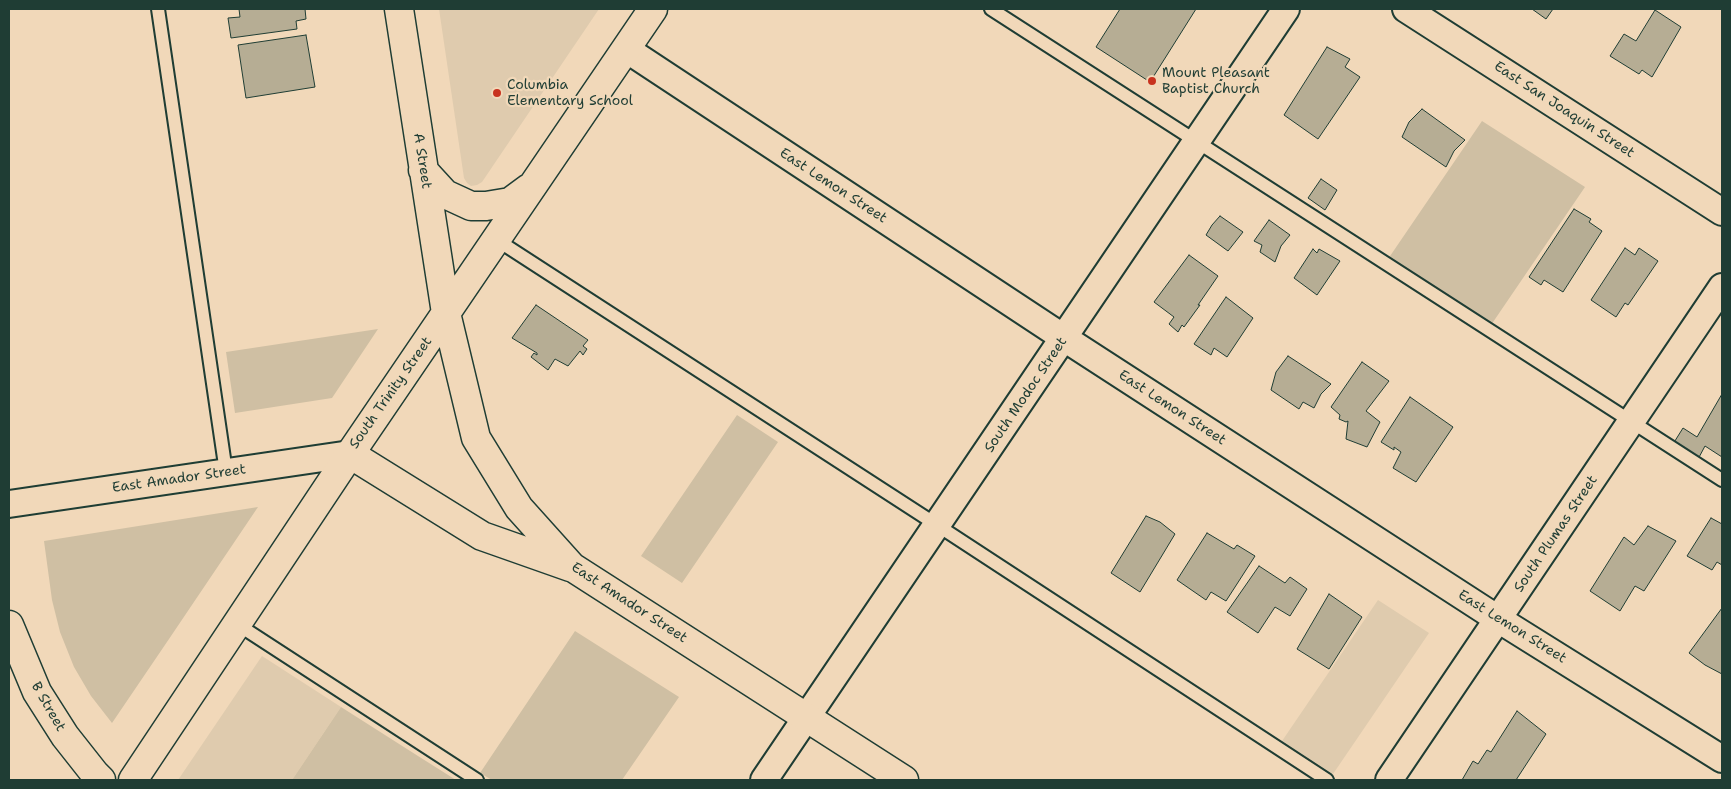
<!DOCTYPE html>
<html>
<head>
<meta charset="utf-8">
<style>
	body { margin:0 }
	#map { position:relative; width:1731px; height:789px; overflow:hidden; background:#f1d8b9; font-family:"Shantell Sans",sans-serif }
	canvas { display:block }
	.frame { position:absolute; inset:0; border:10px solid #1f3d34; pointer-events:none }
</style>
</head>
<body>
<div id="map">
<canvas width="1731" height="789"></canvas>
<div class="frame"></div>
</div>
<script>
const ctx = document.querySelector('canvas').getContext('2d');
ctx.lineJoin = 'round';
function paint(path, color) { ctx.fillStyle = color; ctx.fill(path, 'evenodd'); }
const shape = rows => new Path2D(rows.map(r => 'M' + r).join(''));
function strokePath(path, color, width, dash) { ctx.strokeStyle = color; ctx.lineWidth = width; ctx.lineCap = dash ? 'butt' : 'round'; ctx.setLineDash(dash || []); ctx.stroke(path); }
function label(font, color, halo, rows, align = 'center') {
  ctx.font = font + ' "Shantell Sans",sans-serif'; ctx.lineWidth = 4.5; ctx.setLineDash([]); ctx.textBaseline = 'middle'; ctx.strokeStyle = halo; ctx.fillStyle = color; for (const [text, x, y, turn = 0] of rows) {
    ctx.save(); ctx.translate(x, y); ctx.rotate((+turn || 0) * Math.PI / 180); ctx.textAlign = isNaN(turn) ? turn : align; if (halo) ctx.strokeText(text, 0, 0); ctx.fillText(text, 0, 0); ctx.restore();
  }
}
paint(shape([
	[439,9,599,9,482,182,477,185,471,186,467,183,464,178],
	[1378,600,1429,633,1333,774,1282,741],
	[262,656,341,707,292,780,178,780]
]), '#dfcbae');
paint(shape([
	[1482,121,1585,187,1489,328,1386,262],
	[378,329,332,398,235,413,226,352],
	[737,415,778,442,682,583,641,556],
	[258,507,169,639,112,723,91,696,74,667,60,632,52,600,44,541],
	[575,631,679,697,622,780,492,780,480,773],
	[341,707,418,756,456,780,292,780]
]), '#cfbfa3');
const building = shape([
	[239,9,305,9,306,19,296,21,297,29,231,38,228,18,240,17,239,9],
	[1120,9,1196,9,1150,82,1096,47,1120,9],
	[1532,9,1553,9,1546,19,1532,9],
	[1655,10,1681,27,1652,77,1642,70,1639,74,1610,56,1624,34,1636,41,1655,10],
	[306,35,315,87,246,98,238,45,306,35],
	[1327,47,1350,59,1345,67,1360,77,1318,139,1284,115,1327,47],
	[1422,109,1465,140,1454,151,1446,167,1402,137,1409,122,1422,109],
	[1321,179,1337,190,1325,210,1308,198,1321,179],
	[1574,209,1591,219,1589,222,1602,231,1563,292,1544,280,1541,285,1529,277,1574,209],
	[1220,216,1243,232,1228,251,1206,235,1212,225,1220,216],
	[1269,220,1290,235,1281,246,1275,262,1260,252,1262,245,1254,241,1269,220],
	[1625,248,1635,255,1639,248,1658,261,1628,305,1625,303,1616,317,1591,300,1625,248],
	[1313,249,1317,253,1319,249,1340,261,1317,295,1294,278,1313,249],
	[1189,255,1218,276,1198,305,1200,305,1184,327,1182,325,1178,332,1169,324,1174,317,1154,302,1189,255],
	[1226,297,1253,318,1227,357,1214,348,1211,355,1194,344,1226,297],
	[536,305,588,340,583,346,587,349,583,355,580,351,568,366,555,359,548,370,531,357,534,353,537,355,537,353,512,338,536,305],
	[1288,356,1331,384,1321,394,1314,408,1303,402,1299,409,1271,390,1276,372,1288,356],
	[1362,362,1389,381,1366,411,1380,422,1367,447,1346,439,1348,421,1346,422,1339,419,1340,415,1331,407,1362,362],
	[1722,394,1722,457,1705,446,1697,461,1673,444,1683,428,1697,437,1722,394],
	[1410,397,1453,427,1416,482,1393,468,1401,452,1394,447,1394,450,1381,442,1410,397],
	[1146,516,1160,522,1175,534,1140,592,1111,573,1146,516],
	[1711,518,1722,524,1722,565,1717,562,1712,570,1687,556,1711,518],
	[1648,526,1676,541,1644,591,1635,586,1620,611,1590,591,1624,537,1634,545,1648,526],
	[1207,533,1234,549,1237,545,1255,556,1226,601,1211,592,1206,600,1177,580,1207,533],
	[1259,566,1285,583,1290,577,1307,589,1290,616,1275,607,1258,633,1227,612,1259,566],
	[1329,594,1362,617,1329,669,1297,649,1329,594],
	[1722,608,1722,674,1705,665,1689,653,1722,608],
	[1517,711,1546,734,1516,780,1462,780,1473,761,1478,764,1487,750,1491,752,1517,711]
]);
paint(building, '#b6ad94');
strokePath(building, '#1f3d34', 1);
const lane = shape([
	[158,9,226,472],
	[991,9,1722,480],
	[497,240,937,525,1327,780],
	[237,624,477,780]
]);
const street = shape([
	[1406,9,1722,212],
	[626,49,1064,338,1498,619,1722,759],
	[9,504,350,454],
	[764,780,1286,9],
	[1389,780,1722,287]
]);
const secondary = shape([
	[399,9,446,313,476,438,519,508,572,567,904,780],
	[423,170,445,194,471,206,486,206,510,202,529,188],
	[350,454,482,536,570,567],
	[9,625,37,692,65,736,95,774,101,780],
	[133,780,350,454,653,9]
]);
strokePath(lane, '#1f3d34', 16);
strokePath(street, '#1f3d34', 30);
strokePath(secondary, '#1f3d34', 31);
strokePath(lane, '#f1d8b9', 12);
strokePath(street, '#f1d8b9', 26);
strokePath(secondary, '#f1d8b9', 28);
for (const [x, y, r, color] of [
	[1152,81,5,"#c8321e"],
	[497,93,5,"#c8321e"]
]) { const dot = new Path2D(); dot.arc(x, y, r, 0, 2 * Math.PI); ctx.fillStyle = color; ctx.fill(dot); strokePath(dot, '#f1d8b9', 2); }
label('14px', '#1f3d34', '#f1d8b9', [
	["Mount Pleasant",1162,73],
	["Baptist Church",1162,89],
	["Columbia",507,85],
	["Elementary School",507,101]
], 'left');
label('14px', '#1f3d34', '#f1d8b9', [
	["East San Joaquin Street",1564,110,33],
	["A Street",422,161,81],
	["East Lemon Street",833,186,33],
	["South Trinity Street",391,393,-55],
	["South Modoc Street",1026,395,-56],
	["East Lemon Street",1172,408,33],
	["East Amador Street",179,479,-8],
	["South Plumas Street",1556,534,-56],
	["East Amador Street",629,603,33],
	["East Lemon Street",1512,627,32],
	["B Street",48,707,60]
]);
</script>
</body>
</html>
